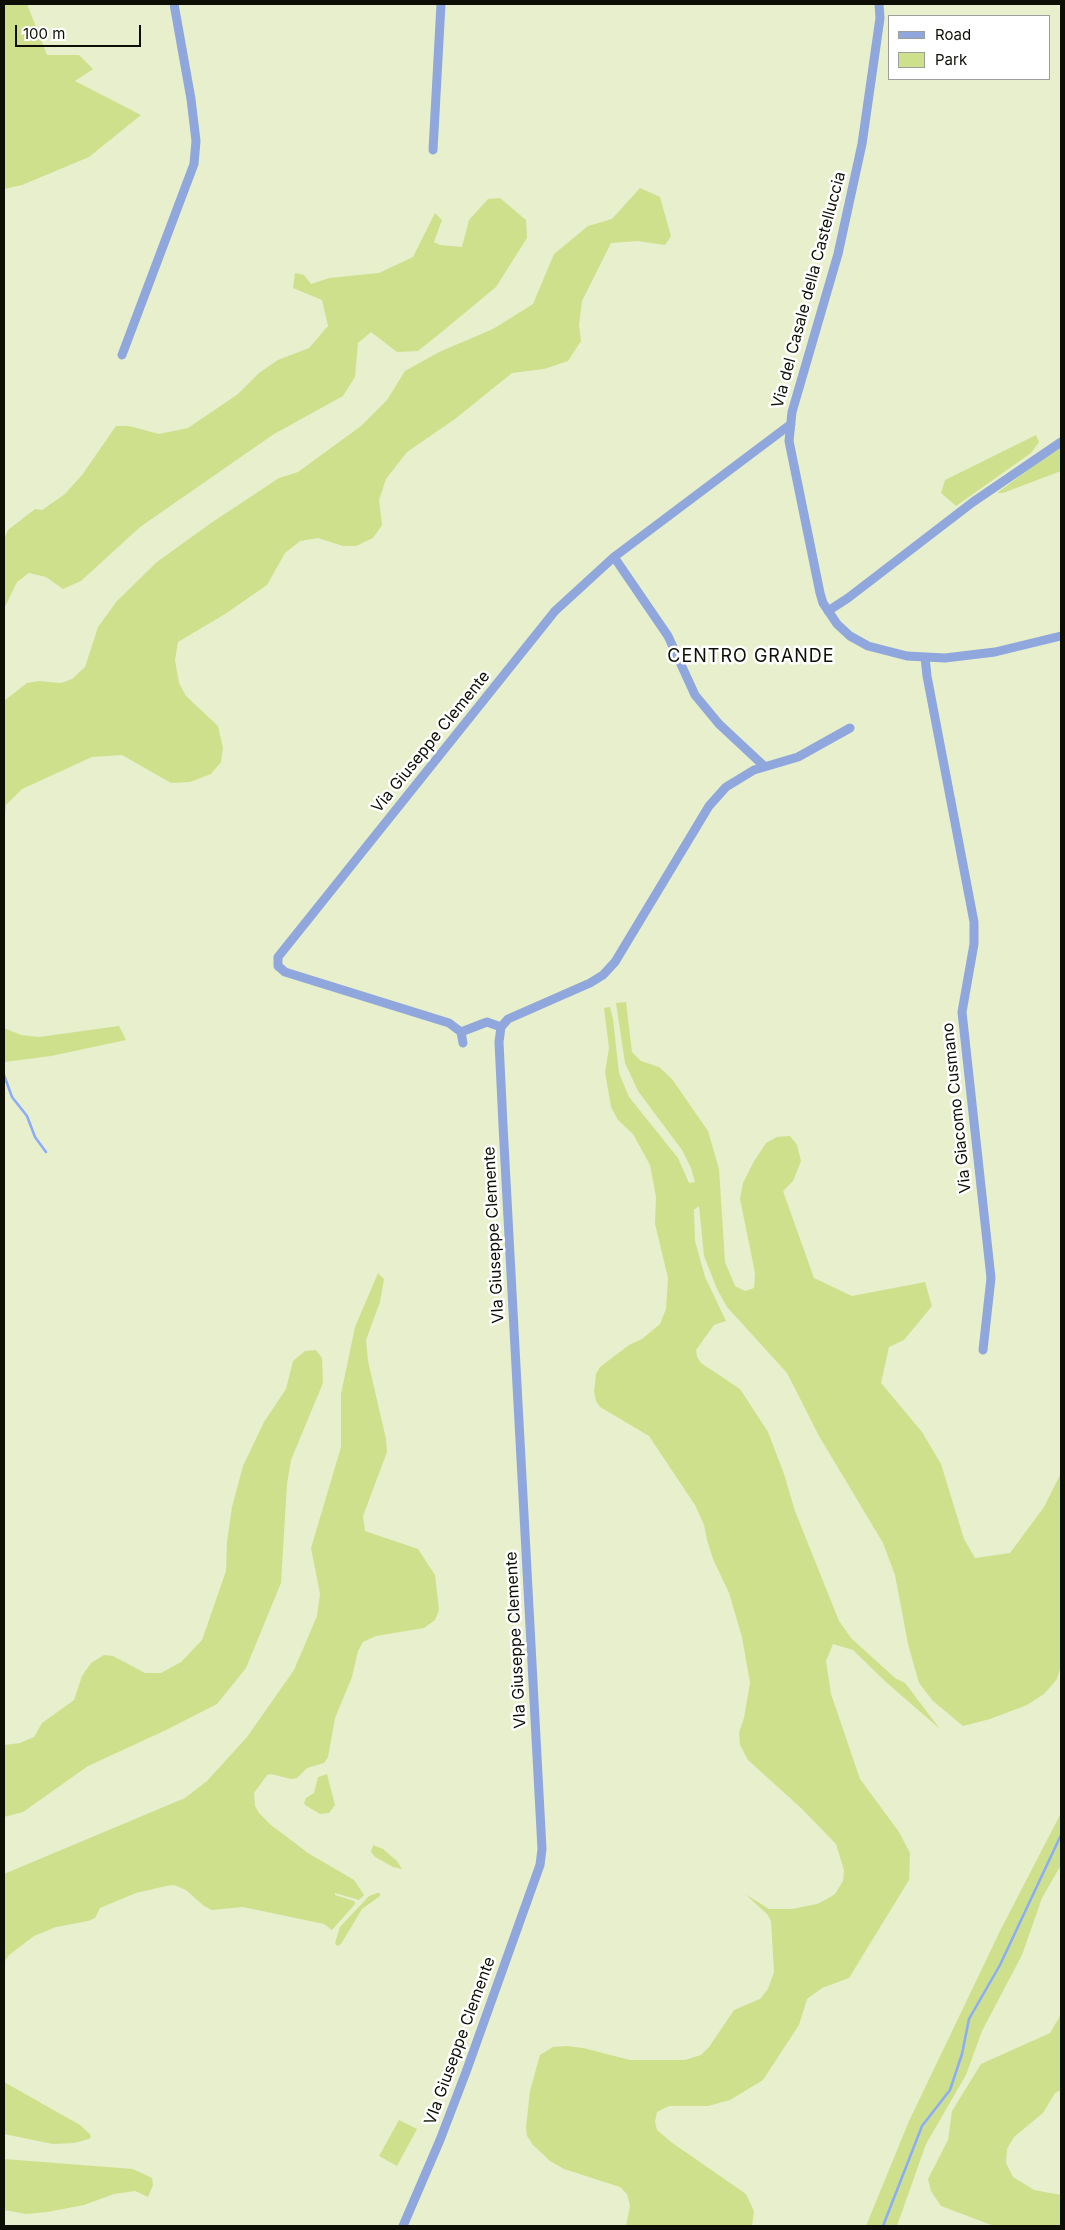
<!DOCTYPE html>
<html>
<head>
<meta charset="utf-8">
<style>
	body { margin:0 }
	#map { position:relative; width:1065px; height:2230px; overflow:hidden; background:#e7efcc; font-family:Inter,sans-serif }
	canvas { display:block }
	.frame { position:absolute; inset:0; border:5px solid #0d0f05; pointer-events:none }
	.legend { position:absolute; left:888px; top:15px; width:162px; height:65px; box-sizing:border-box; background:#fff; border:1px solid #9e9f9b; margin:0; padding:6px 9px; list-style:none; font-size:15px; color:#0d0f05 }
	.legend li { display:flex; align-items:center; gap:10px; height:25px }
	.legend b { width:25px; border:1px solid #9e9f9b }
	.scale { position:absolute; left:15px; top:25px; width:126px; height:22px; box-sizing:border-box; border:2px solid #0d0f05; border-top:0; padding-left:6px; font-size:15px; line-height:18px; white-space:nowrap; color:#0d0f05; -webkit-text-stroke:4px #fff; paint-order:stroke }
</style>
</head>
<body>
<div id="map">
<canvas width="1065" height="2230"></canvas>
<div class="frame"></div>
<ul class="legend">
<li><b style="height:6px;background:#8fa7dc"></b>Road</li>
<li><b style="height:14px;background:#cfe08d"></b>Park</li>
</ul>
<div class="scale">100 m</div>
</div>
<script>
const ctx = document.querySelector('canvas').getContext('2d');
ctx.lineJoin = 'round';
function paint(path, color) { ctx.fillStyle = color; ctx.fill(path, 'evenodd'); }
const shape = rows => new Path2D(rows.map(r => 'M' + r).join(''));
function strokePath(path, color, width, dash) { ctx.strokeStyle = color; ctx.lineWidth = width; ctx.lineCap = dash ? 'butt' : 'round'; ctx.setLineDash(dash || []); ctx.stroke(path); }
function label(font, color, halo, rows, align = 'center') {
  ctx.font = font + ' Inter,sans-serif'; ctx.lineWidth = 5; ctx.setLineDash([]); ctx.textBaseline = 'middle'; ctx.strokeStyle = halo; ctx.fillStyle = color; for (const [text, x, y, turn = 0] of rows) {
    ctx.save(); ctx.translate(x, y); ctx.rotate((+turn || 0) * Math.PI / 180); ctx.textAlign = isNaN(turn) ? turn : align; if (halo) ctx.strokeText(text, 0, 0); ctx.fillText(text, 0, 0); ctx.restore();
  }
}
paint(shape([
	[4,4,27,4,47,55,79,55,93,69,75,81,141,115,89,157,22,185,4,189],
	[640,188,660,197,671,236,665,245,638,241,611,243,582,301,579,325,581,341,568,361,544,369,512,373,455,419,407,452,386,479,379,500,382,525,373,538,356,546,343,546,318,538,300,541,285,553,267,585,225,614,178,642,175,660,179,683,186,696,218,726,223,748,221,762,211,774,190,782,171,783,122,755,92,757,22,789,6,805,4,823,4,701,27,683,39,681,61,683,72,679,85,667,98,627,117,601,157,562,211,523,279,478,298,472,361,426,387,400,405,371,439,352,493,329,533,304,554,254,588,226,612,219],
	[500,198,526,220,527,238,496,287,438,335,418,351,397,352,371,332,358,343,355,377,343,396,274,434,140,527,81,581,63,589,46,577,29,573,17,582,4,609,4,539,8,530,35,509,42,510,65,494,82,475,116,426,129,426,159,434,188,428,238,394,259,373,278,360,309,348,328,326,322,300,293,288,295,273,304,275,311,284,329,278,379,273,413,257,435,213,442,220,434,242,440,245,462,247,469,220,488,199],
	[1036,435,1039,442,1031,453,956,506,941,493,945,480],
	[1061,445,1061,471,1003,493,997,493],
	[626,1002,632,1052,641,1061,659,1067,672,1079,708,1131,719,1169,725,1262,735,1286,745,1291,754,1288,755,1273,740,1199,743,1183,753,1163,766,1143,777,1137,790,1136,797,1145,801,1161,793,1181,783,1191,814,1278,852,1296,925,1282,932,1306,904,1340,889,1347,881,1383,922,1432,941,1464,964,1539,975,1558,1010,1553,1044,1507,1061,1473,1061,1665,1057,1679,1044,1694,1027,1705,990,1719,963,1726,933,1701,919,1683,908,1644,895,1575,883,1543,819,1436,787,1373,727,1307,717,1289,704,1256,699,1206,694,1210,695,1241,705,1277,726,1321,714,1325,696,1350,697,1357,701,1363,740,1389,768,1432,784,1474,795,1511,839,1621,851,1638,895,1678,905,1683,940,1729,887,1683,853,1650,833,1644,826,1661,831,1694,860,1779,899,1832,910,1853,909,1880,849,1978,822,1988,807,1999,799,2025,763,2080,730,2100,708,2106,669,2106,657,2112,655,2122,657,2130,671,2142,746,2194,754,2211,752,2226,626,2226,630,2206,627,2194,620,2187,564,2169,550,2161,533,2145,527,2136,526,2127,530,2091,538,2062,540,2055,553,2047,567,2046,583,2048,630,2060,685,2060,701,2055,709,2047,734,2010,760,1999,768,1989,774,1972,771,1921,767,1914,745,1894,769,1909,792,1909,817,1904,827,1899,835,1894,843,1881,844,1870,836,1844,801,1808,748,1760,740,1745,739,1732,744,1718,750,1683,742,1637,729,1593,713,1559,707,1540,704,1525,695,1505,649,1436,600,1407,596,1401,594,1392,596,1374,600,1367,629,1345,642,1339,660,1324,666,1309,668,1278,655,1224,656,1197,650,1165,633,1134,618,1120,611,1107,605,1072,609,1048,604,1008,610,1007,613,1019,619,1073,629,1097,678,1158,689,1183,695,1182,691,1168,682,1150,638,1091,625,1063,616,1003],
	[119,1026,126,1040,51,1056,4,1062,4,1028,21,1035,39,1037],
	[378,1273,384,1279,380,1302,366,1340,368,1361,386,1439,387,1452,363,1516,365,1531,418,1549,435,1575,439,1610,435,1620,424,1628,376,1636,363,1642,358,1651,352,1677,335,1718,328,1757,324,1763,307,1768,297,1778,291,1779,271,1774,267,1775,254,1793,255,1806,259,1813,271,1825,308,1853,354,1880,364,1895,359,1900,335,1893,335,1895,354,1901,355,1904,332,1930,324,1924,243,1907,212,1910,204,1906,186,1890,174,1885,166,1886,136,1893,100,1908,95,1918,88,1921,56,1927,34,1936,9,1955,4,1963,4,1874,185,1798,207,1781,247,1737,294,1670,317,1616,320,1594,311,1548,341,1447,341,1394,355,1327],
	[316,1350,322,1358,323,1383,291,1460,287,1484,281,1583,246,1668,217,1704,166,1730,88,1766,23,1812,4,1817,4,1745,20,1743,34,1737,42,1723,74,1700,82,1676,91,1663,104,1655,113,1656,145,1673,161,1673,181,1662,202,1640,226,1571,227,1542,232,1507,243,1466,264,1422,286,1389,293,1361,305,1351],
	[327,1774,335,1805,329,1813,320,1814,305,1805,304,1803,306,1798,314,1793,318,1777],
	[1061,1813,1061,1865,1042,1898,1022,1955,982,2031,966,2075,926,2144,897,2226,866,2226,909,2121,1001,1929],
	[373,1845,383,1849,397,1861,402,1869,393,1867,375,1857,371,1852],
	[377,1893,380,1893,380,1896,362,1909,341,1944,337,1946,335,1943,340,1927,369,1896],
	[1061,2014,1061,2090,1055,2093,1043,2113,1014,2137,1007,2149,1006,2163,1013,2177,1034,2190,1061,2195,1061,2226,994,2226,941,2206,931,2191,928,2179,948,2140,952,2111,981,2064,1050,2033],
	[4,2082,80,2125,90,2134,91,2137,89,2139,74,2143,53,2144,4,2134],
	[399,2120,417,2129,397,2166,379,2156],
	[4,2159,133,2169,152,2178,153,2185,148,2197,135,2191,114,2194,84,2205,47,2212,26,2214,4,2210]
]), '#cfe08d');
strokePath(shape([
	[4,1075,12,1097,27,1116,35,1137,46,1152],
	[883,2226,922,2126,950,2090,962,2054,969,2019,1000,1965,1061,1835]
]), '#89acfb', 2.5);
strokePath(shape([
	[879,4,880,18,862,144,838,254,792,412,789,441,820,593,823,603,837,624,850,636,868,646,907,656,945,658,995,652,1061,636],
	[433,150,441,4],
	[122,355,194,164,196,141,191,99,174,4],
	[614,557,668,636,695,695,719,724,764,766],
	[828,611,848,598,973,502,1061,442],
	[925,657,927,676,974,922,974,944,962,1012,991,1278,983,1350],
	[461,1032,487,1022,501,1027],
	[463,1043,461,1032,449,1023,285,972,278,966,278,957,555,611,614,557,791,424],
	[403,2226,440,2140,466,2072,540,1865,542,1849,503,1125,499,1042,501,1027,508,1019,590,983,603,975,615,962,709,806,726,787,754,770,798,757,850,728]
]), '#8fa7dc', 9);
label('16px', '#0d0f05', '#fff', [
	["Via del Casale della Castelluccia",809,290,-75],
	["Via Giuseppe Clemente",431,742,-51],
	["Via Giacomo Cusmano",957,1108,-96],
	["VIa Giuseppe Clemente",494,1235,-93],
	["VIa Giuseppe Clemente",516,1640,-93],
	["VIa Giuseppe Clemente",460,2041,-70]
]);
ctx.letterSpacing = '1px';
label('18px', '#0d0f05', '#fff', [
	["CENTRO GRANDE",751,657]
]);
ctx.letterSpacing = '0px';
</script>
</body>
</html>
